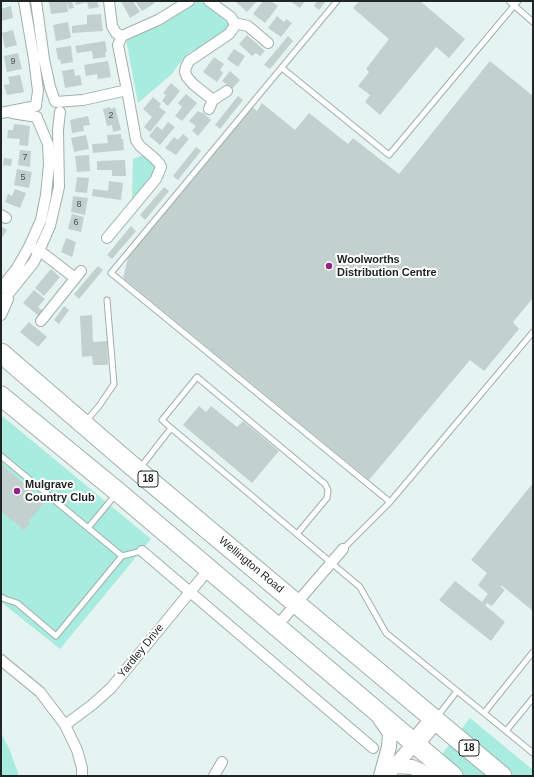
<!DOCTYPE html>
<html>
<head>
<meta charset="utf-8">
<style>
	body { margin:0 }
	#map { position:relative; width:534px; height:777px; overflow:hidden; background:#e5f4f1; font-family:Arial,sans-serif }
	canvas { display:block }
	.frame { position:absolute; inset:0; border:2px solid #202625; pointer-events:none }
</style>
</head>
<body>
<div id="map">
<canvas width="534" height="777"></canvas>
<div class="frame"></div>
</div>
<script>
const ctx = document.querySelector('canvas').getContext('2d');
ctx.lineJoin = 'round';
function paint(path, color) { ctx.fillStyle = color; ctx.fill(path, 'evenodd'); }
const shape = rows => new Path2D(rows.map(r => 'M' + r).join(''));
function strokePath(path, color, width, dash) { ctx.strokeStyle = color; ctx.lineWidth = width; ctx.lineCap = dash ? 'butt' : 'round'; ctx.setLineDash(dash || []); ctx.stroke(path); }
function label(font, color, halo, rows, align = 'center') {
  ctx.font = font + ' Arial,sans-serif'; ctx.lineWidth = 4; ctx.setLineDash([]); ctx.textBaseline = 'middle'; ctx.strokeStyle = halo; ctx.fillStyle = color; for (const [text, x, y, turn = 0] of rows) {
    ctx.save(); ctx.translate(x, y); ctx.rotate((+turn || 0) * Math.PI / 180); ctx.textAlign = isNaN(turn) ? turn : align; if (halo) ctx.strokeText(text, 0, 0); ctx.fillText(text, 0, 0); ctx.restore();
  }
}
paint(shape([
	[198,1,206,4,229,24,231,30,222,38,190,52,178,65,172,74,138,103,126,40,169,20],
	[143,155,156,166,156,171,132,201,133,159],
	[1,415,151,539,60,649,1,602],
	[470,718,533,770,533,776,425,776],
	[1,733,9,748,19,776,1,776]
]), '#a8ebdf');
paint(shape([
	[57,1,67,1,68,12,51,14,49,2],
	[67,1,72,1,74,8,69,9],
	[75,1,97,1,99,7,89,9,87,2,76,5],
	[121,1,133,1,140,12,130,18],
	[135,1,153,1,155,3,142,11],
	[237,1,257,1,247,12,236,2],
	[263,1,271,1,278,6,265,23,253,14],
	[290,1,305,1,300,8],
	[317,1,326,1,319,10,314,6],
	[359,1,420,1,465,39,449,58,436,47,380,115,365,102,370,95,358,86,369,72,366,69,389,39,353,8],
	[11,6,13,18,1,21,1,9],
	[101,14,103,31,72,33,72,26,87,24,87,15],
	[277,16,284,22,286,19,292,23,281,37,268,28],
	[68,22,71,38,56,41,53,25],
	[13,30,17,45,5,48,2,33],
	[247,35,265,51,260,56,256,53,252,56,239,44],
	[288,36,293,41,270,69,264,65],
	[105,41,107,52,105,52,106,57,93,59,92,51,77,53,75,46],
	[71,46,73,62,61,64,60,59,58,60,56,48],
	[234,49,245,56,238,67,227,59],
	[18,53,22,69,7,72,4,56],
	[214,57,224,64,220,70,223,73,217,82,203,72],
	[108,61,111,77,98,79,97,74,86,76,84,65],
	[490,61,533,96,533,298,513,322,519,329,484,371,470,360,369,480,123,278,129,254,252,107,257,111,262,103,295,130,309,113,348,144,353,138,399,174],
	[74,69,75,76,80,75,82,85,65,88,62,71],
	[230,71,240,80,232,89,222,81],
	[20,75,24,92,7,95,4,85,10,84,8,77],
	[171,83,180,91,168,106,162,101,166,95,163,93],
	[186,94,197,103,182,121,175,116,182,107,178,103],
	[238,96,243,100,220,129,215,125],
	[153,97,161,104,159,107,166,112,150,132,144,127,152,117,143,109],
	[110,107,111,109,115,107,121,130,113,132,112,125,107,126,103,109],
	[198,111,201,113,202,112,211,120,198,136,192,131,196,126,189,121],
	[88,116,90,125,83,126,84,131,72,133,70,120],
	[168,122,175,127,160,145,149,136,157,126,162,130],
	[14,124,30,126,28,146,19,145,20,139,7,138,8,130,13,130],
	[121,134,121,139,123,139,124,150,93,153,92,144,108,143,107,135],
	[183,134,189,139,176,155,165,148,174,137,178,140],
	[86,135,89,149,74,152,71,138],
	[196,147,201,151,178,180,173,176],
	[20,150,31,151,30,167,18,165],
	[89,155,90,171,77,172,75,156],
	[4,158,12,159,11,166,3,165],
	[125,160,126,176,112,176,112,170,97,170,97,161],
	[17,169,32,172,29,188,14,185],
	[77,177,89,178,87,193,75,192],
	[109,181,123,183,121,200,92,196,93,189,108,191],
	[164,187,169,191,145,220,140,215],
	[15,189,26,193,20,208,5,202,8,194,12,196],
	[73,196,88,198,85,215,71,212],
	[72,214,84,217,81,232,68,229],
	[1,226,7,230,1,239],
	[131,226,136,231,112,259,107,255],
	[66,238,76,242,72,257,61,252],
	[98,266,103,270,79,299,74,294],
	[51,269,60,277,44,296,35,288],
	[34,290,45,299,38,307,43,311,39,316,23,303],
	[64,306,69,310,59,324,54,320],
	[92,315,93,342,107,341,108,365,93,365,92,356,82,357,80,316],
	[29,322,47,337,38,347,20,332],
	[199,406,206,412,211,406,237,427,243,421,279,451,252,483,183,425],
	[1,464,45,502,28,522,30,523,24,530,1,511],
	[533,483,533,611,501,585,501,587,505,590,492,606,487,603,485,605,505,622,491,641,439,600,455,581,482,602,488,594,478,585,487,573,471,560]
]), '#c3d1ce');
const lane = shape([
	[337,1,111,273,390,502],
	[509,1,533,22],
	[282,68,389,155,518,1],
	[86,421,99,406,114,384,107,300],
	[171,428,360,587,386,633,533,753],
	[1,456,122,556,56,636,17,603,5,599,1,597],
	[138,467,144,463,171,428,162,420,197,377,325,484,328,490,327,498,297,534],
	[88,528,116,494],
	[343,549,390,502,533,332],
	[122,556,142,551],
	[484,713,533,652],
	[437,717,457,691],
	[506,731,533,698]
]);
const street = shape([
	[24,1,34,59,38,91,36,105],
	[36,1,44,59,50,87,55,101],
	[109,1,112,26,116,33,122,36],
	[209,1,231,17,234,23,234,27,229,34,189,61,186,67,185,72,187,77,193,84,213,100],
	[234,23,248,26,268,43],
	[56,102,83,100,127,90,118,45,122,36,158,20,189,1],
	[209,109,213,100,227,91],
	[1,113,36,106],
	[12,113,37,117],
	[1,215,6,218],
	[107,238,156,179,161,167,159,163,154,158,140,146,136,140,127,90],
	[35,249,40,251,75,278],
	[1,288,17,268,29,247,41,220,46,195,49,164,48,144,37,118],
	[1,303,34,262,50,226,59,187,58,130,60,112],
	[1,315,8,299],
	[41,321,81,271],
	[142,551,373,748],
	[276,627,343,549],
	[1,660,40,692,65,725,77,750,82,768,82,776],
	[65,725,92,705,111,688,209,569],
	[214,776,222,762]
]);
const secondary = shape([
	[380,719,390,733,389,747,381,776],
	[395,766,412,767,432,776],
	[386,776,414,744]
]);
const highway = shape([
	[1,353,131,465,502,776],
	[1,396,118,492,453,776],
	[414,744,435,719]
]);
strokePath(lane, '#a1afac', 7);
strokePath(street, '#a1afac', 12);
strokePath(secondary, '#a1afac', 16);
strokePath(highway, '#a1afac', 21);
strokePath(lane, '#fff', 5);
strokePath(street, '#fff', 10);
strokePath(secondary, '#fff', 14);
strokePath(highway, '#fff', 19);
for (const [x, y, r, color] of [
	[329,266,4,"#922485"],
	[17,491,4,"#922485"]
]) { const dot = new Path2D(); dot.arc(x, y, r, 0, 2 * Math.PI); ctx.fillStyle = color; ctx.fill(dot); strokePath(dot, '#fff', 1.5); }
label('9px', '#49514f', null, [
	["9",13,62],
	["2",111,116],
	["7",25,158],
	["5",23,178],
	["8",79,205],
	["6",76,223]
]);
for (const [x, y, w] of [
	[148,479,20],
	[469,748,20]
]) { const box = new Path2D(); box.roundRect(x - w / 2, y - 8, w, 16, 3); ctx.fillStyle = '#fff'; ctx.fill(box); strokePath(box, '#202625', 1); }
label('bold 10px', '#202625', null, [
	["18",148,479],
	["18",469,748]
]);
label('bold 11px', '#202625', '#fff', [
	["Woolworths",337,260],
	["Distribution Centre",337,273],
	["Mulgrave",25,485],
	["Country Club",25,498]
], 'left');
label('11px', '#202625', '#fff', [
	["Wellington Road",251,565,40],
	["Yardley Drive",141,651,-51]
]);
</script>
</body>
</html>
